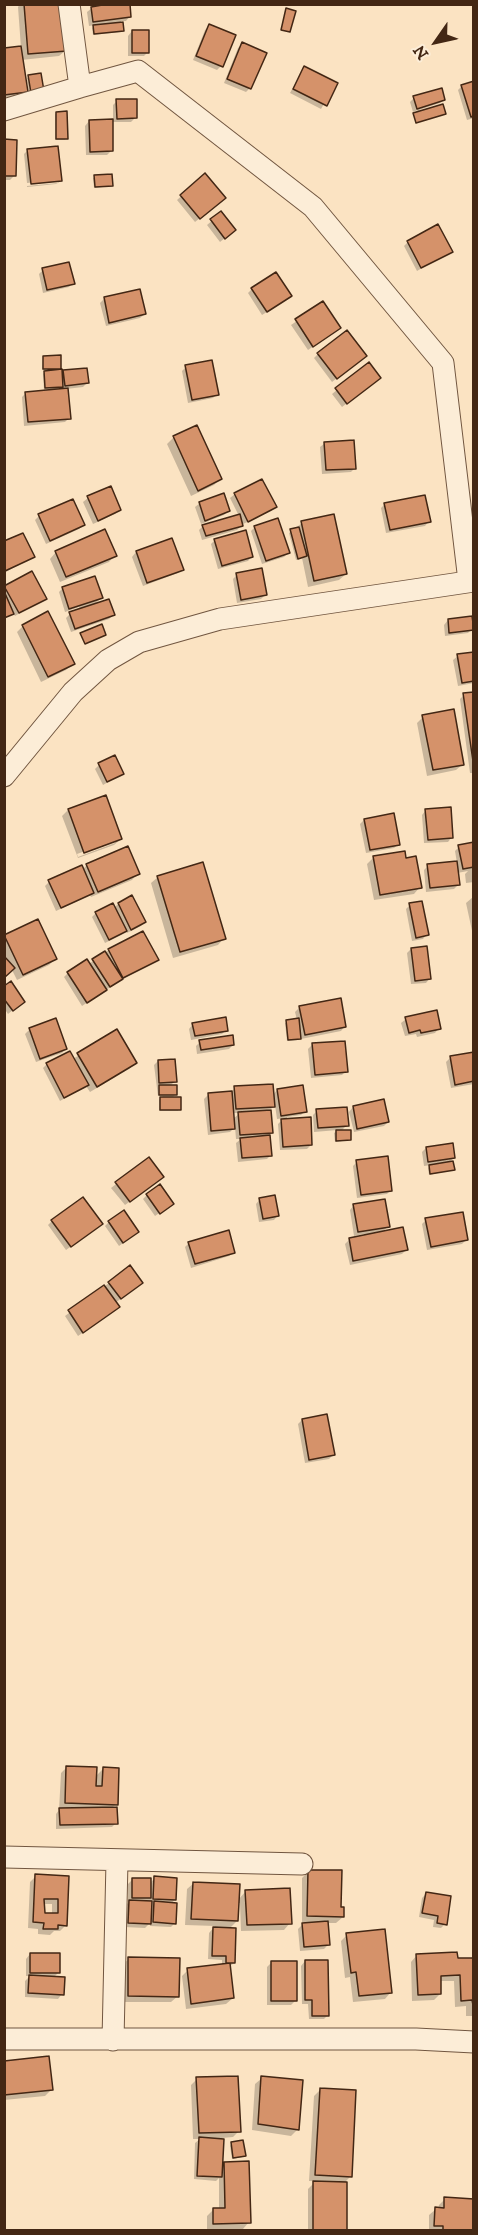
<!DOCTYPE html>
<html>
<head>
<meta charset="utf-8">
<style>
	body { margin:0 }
	#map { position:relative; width:478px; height:2235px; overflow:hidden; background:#fbe3c2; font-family:"IM FELL DW Pica",serif }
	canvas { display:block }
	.frame { position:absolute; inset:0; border:6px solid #432714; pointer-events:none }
	.north { position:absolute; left:406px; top:12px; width:60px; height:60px; -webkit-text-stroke:4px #fcedd7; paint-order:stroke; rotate:236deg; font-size:16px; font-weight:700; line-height:24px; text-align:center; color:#432714 }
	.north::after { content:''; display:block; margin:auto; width:21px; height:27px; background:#432714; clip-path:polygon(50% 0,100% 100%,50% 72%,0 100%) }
</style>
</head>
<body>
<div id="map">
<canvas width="478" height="2235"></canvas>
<div class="frame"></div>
<div class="north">N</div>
</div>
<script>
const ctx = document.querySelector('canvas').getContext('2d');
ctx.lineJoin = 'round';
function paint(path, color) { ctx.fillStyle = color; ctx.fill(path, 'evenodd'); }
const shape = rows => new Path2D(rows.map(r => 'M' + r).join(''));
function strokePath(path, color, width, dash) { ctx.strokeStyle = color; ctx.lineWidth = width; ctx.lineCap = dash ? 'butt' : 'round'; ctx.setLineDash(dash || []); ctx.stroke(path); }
paint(shape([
	[20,4,61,4,66,50,59,56,21,60,26,91,20,98,4,100,4,50,21,48,18,7],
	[92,8,130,16,126,21,121,21,122,31,121,32,93,35,92,28,95,25,89,26,87,12],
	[209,26,221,66,217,70,193,60,205,30],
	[132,31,148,52,144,56,128,56,128,36],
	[242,44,250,88,246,92,224,83,238,48],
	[304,67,336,83,321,109,290,93],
	[40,75,29,93,27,78],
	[474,83,474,118,467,120,458,90,462,86],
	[414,98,444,99,440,103,419,110,420,112,444,114,418,122,415,113,418,110,413,112,410,102],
	[117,101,135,118,131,122,111,122,112,150,107,155,86,155,85,126,89,121,113,121,113,105],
	[56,113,66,138,65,140,55,140,55,115],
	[4,141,14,176,10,180,4,180],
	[28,150,60,180,58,183,58,180,27,183,24,154],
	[205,175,220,202,195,222,177,200],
	[95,177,111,186,94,188,93,178],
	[58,183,56,184,27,187,27,186],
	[221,213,230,234,220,242,207,225],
	[408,242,451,251,417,271,404,246],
	[43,270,73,283,69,287,43,293,39,274],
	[252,289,286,300,262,315,248,293],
	[104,299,145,314,140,318,106,326,100,303],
	[323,303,335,332,308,350,291,325],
	[318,354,360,360,332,382,314,358],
	[43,357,59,357,61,374,64,371,87,383,83,387,66,389,69,418,65,422,24,426,22,397,26,393,44,391,43,374,46,370,42,370],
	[369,364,375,382,342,407,332,394],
	[186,367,217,394,213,398,188,403,182,371],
	[196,427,220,479,214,485,191,496,167,444,173,438],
	[325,443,355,468,351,472,322,474,320,447],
	[262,481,275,507,271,511,243,524,237,530,202,540,199,530,203,526,239,516,230,498,235,494],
	[110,488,120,510,115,514,93,524,83,502,88,498],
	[200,503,228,511,224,515,201,524,195,507],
	[385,504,429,521,425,526,386,533,381,508],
	[39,516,84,525,79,529,46,544,35,520],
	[302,523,346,574,339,580,308,587,302,558,296,560,289,533],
	[255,527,288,553,284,557,262,564,251,531],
	[171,540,182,569,178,573,143,586,132,557,136,552],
	[215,540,252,556,248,561,218,569,211,544],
	[4,543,33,557,4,573],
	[56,552,115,555,109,562,60,582,50,559],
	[31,573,45,598,15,616,13,613,4,619,4,588],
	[237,575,265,595,261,599,237,603,233,579],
	[63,588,101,598,93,606,113,615,109,619,71,632,66,618,70,614,80,610,79,607,65,612,59,592],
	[448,620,472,629,468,633,445,636,444,625],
	[23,626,73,663,66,670,41,682,17,632],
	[474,653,474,683,458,686,453,660,458,656],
	[474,694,474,773,470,773,460,699,464,695],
	[423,717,463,764,456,770,427,776,417,723],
	[99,765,122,774,103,785,95,769],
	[68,810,121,839,114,845,78,858,62,816],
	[115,840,115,843,78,857,77,854],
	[426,810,452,837,448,842,424,843,422,815],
	[364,820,399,844,394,848,366,853,360,824],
	[474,844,474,882,466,883,465,874,468,871,457,873,458,885,454,889,426,892,424,870,428,866,457,863,455,851,459,847],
	[373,858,420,887,414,894,374,900,367,864],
	[87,865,138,873,132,880,91,897,90,895,56,911,45,886,49,882,81,867,82,870],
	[158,877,224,938,218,945,173,958,151,883],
	[473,897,474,897,474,940,466,903],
	[118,904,145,922,141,926,127,933,126,930,121,935,105,943,92,917,96,913,114,908],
	[410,905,427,934,423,939,412,941,406,909],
	[5,936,55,959,49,965,17,980,4,954],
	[411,949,430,978,426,983,411,984,407,953],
	[109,950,157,960,118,982,82,1006,64,977,68,973,89,964],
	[4,987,19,1005,8,1014,4,1008],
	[299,1008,345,1026,341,1031,301,1039,301,1037,298,1040,287,1041,285,1023,297,1020,295,1012],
	[406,1019,439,1028,435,1033,417,1037,416,1034,405,1036,401,1023],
	[193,1024,226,1030,222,1034,191,1040,189,1029],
	[30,1029,66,1048,62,1053,36,1062,25,1034],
	[117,1031,135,1063,129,1069,90,1092,86,1086,60,1101,43,1068,47,1064,73,1059],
	[200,1042,233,1045,229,1049,197,1054,196,1046],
	[312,1045,346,1071,342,1075,311,1078,308,1049],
	[474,1053,474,1084,451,1088,446,1062,450,1058],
	[158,1061,175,1081,170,1086,176,1094,172,1098,179,1109,178,1111,159,1111,159,1100,163,1096,158,1096,154,1065],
	[235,1088,273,1095,277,1090,305,1111,301,1115,287,1117,287,1120,311,1145,307,1149,280,1150,278,1124,284,1118,277,1119,275,1105,270,1110,271,1155,267,1159,238,1162,236,1143,241,1139,236,1139,235,1127,230,1132,208,1135,204,1099,208,1095,231,1092],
	[232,1113,240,1113,233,1119],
	[353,1107,388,1122,384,1126,354,1132,349,1112],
	[317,1111,347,1125,341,1131,350,1140,335,1142,334,1133,338,1130,314,1132,313,1115],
	[426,1148,454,1158,448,1163,453,1170,429,1175,428,1168,431,1165,424,1166,422,1152],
	[148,1159,158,1181,125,1205,111,1188],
	[357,1162,391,1190,387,1194,357,1198,353,1166],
	[147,1195,168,1207,155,1216,143,1199],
	[260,1199,278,1215,274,1220,259,1222,256,1204],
	[354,1205,388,1226,382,1233,406,1250,402,1254,350,1265,345,1244,349,1240,365,1236,364,1234,354,1236,350,1210],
	[426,1220,466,1240,462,1244,427,1250,422,1224],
	[52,1221,97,1228,66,1250,48,1225],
	[109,1222,133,1236,119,1246,105,1226],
	[189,1243,234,1252,229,1256,191,1268,185,1247],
	[109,1283,137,1287,115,1303,114,1311,78,1336,65,1316],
	[302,1420,333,1455,329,1459,305,1463,298,1424],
	[67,1767,95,1777,103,1769,116,1804,112,1808,116,1823,112,1827,56,1829,56,1814,59,1810,61,1773],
	[309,1871,340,1908,343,1917,336,1923,327,1923,328,1945,324,1949,300,1951,298,1929,305,1922,302,1922,302,1878],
	[36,1876,68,1877,66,1925,60,1931,54,1931,50,1935,38,1934,38,1929,28,1928,30,1882],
	[43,1904,52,1904,52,1915,43,1915],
	[155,1878,175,1900,170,1904,175,1923,171,1927,150,1926,150,1923,145,1928,124,1927,125,1906,128,1903,128,1884,132,1880,150,1883],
	[194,1883,238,1900,246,1891,290,1923,284,1930,241,1931,240,1903,238,1903,237,1921,229,1929,234,1963,229,1967,233,1998,226,2004,186,2009,182,1976,188,1970,222,1966,222,1960,208,1959,209,1933,215,1926,185,1925,187,1889],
	[426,1894,445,1924,441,1928,433,1927,434,1920,419,1917,422,1898],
	[347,1935,391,1992,385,1999,353,2002,350,1977,345,1978,341,1941],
	[30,1954,59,1972,53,1978,62,1994,58,1999,25,1997,25,1981,30,1976,26,1976,26,1959],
	[417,1955,456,1960,474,1960,474,2016,466,2016,466,2006,455,2007,454,1981,439,1981,440,1994,434,2000,412,2001,411,1962],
	[129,1959,178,1996,171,2002,122,2002,122,1965],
	[305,1961,328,2015,324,2019,309,2019,308,2004,302,2004,301,1966],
	[271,1963,296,2000,291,2005,267,2005,267,1967],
	[4,2062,51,2090,45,2096,4,2100],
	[262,2078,298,2129,291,2136,252,2130,255,2084],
	[197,2079,239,2131,233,2137,222,2138,221,2167,225,2163,249,2222,243,2229,207,2229,207,2216,213,2210,219,2210,219,2178,216,2181,194,2179,195,2143,200,2139,193,2139,191,2085],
	[320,2090,350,2177,346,2181,346,2230,308,2230,308,2189,316,2181,309,2181,314,2096],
	[231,2144,244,2156,243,2157,232,2159,230,2146],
	[445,2199,474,2200,474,2230,429,2230,429,2215,436,2209,438,2209,439,2205]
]), '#0003');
const building = shape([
	[24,4,63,4,67,51,28,54,24,4],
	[108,4,130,4,131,17,93,22,91,7,108,4],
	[286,8,296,11,290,32,281,30,286,8],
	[123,22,124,31,94,34,93,25,123,22],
	[209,24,236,35,223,67,196,56,209,24],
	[132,30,149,30,149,53,132,53,132,30],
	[242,42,267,53,251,89,227,79,242,42],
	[21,46,28,92,4,95,4,48,21,46],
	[304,66,338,83,327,106,293,89,304,66],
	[41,73,44,91,31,93,28,75,41,73],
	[474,81,474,116,471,117,461,85,474,81],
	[442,88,445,100,417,109,413,96,442,88],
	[116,99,137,99,137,118,117,119,116,99],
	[443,104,446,114,416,123,413,113,443,104],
	[67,111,68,139,56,139,56,112,67,111],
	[113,119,113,151,90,152,89,120,113,119],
	[4,139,17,140,16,176,4,176,4,139],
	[58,146,62,181,31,184,27,149,58,146],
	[205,173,226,198,200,219,180,195,205,173],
	[112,174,113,186,95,187,94,175,112,174],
	[221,211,236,230,225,239,210,219,221,211],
	[438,224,453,252,421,268,407,241,438,224],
	[69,262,75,284,47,290,42,268,69,262],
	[276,272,292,296,267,312,251,288,276,272],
	[140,289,146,314,109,323,104,297,140,289],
	[323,301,341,328,313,347,295,319,323,301],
	[347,330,367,356,337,379,317,353,347,330],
	[61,355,61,369,43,369,43,356,61,355],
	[212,360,219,395,192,400,185,365,212,360],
	[369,362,381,378,347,404,335,388,369,362],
	[87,368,89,383,65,386,63,370,87,368],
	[62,369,63,387,45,388,44,371,62,369],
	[68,388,71,419,28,422,25,392,68,388],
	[197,425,222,479,198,491,173,436,197,425],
	[354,440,356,469,326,470,324,442,354,440],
	[262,479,277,507,248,522,234,493,262,479],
	[111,486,121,510,98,521,87,496,111,486],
	[224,493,230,511,205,521,199,502,224,493],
	[425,495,431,522,390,530,384,503,425,495],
	[73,499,85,525,50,541,38,514,73,499],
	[240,514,243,526,206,536,202,525,240,514],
	[334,514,347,574,314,581,301,521,334,514],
	[278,518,290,553,266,561,254,526,278,518],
	[299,527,307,556,298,559,290,529,299,527],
	[105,529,117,556,66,577,55,551,105,529],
	[246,530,253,557,222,566,214,539,246,530],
	[23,533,35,557,5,571,4,541,23,533],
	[172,538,184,570,147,583,136,551,172,538],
	[262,568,267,595,241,600,236,573,262,568],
	[32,571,47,599,19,613,4,586,32,571],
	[95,576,103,598,69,609,62,587,95,576],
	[4,591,14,614,4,618,4,591],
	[109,599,115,615,75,629,69,612,109,599],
	[48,611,75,664,48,677,22,625,48,611],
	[472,616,474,630,449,633,448,619,472,616],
	[102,624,106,635,85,644,80,633,102,624],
	[474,652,474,681,462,683,457,654,474,652],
	[474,692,474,768,463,693,474,692],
	[454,709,464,765,433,770,422,715,454,709],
	[115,755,124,774,107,782,98,763,115,755],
	[106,795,122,839,84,853,68,809,106,795],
	[451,807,453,838,428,840,425,809,451,807],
	[394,813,400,845,370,850,364,819,394,813],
	[474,842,474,867,463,869,458,845,474,842],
	[128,846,140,874,98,892,86,864,128,846],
	[405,851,406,858,416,856,422,888,380,895,373,856,405,851],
	[457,861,460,885,430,888,427,864,457,861],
	[203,862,226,939,180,952,157,876,203,862],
	[82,865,94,893,61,908,48,880,82,865],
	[132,895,146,922,131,930,118,903,132,895],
	[422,901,429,935,416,938,409,903,422,901],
	[113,903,127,931,109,940,95,912,113,903],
	[38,919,57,959,23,975,4,935,38,919],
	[143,931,159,960,123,978,108,949,143,931],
	[427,946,431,979,415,981,411,948,427,946],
	[105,951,123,979,110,987,92,959,105,951],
	[4,956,15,968,4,978,4,956],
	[87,959,107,990,87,1003,67,972,87,959],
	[11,981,25,1002,13,1011,4,999,4,986,11,981],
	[341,998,346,1027,305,1035,299,1006,341,998],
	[437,1010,441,1029,421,1033,420,1030,409,1033,405,1017,437,1010],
	[226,1017,228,1031,195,1036,192,1023,226,1017],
	[56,1018,67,1049,40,1059,29,1028,56,1018],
	[299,1018,301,1039,288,1040,286,1020,299,1018],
	[117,1029,137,1063,97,1087,77,1053,117,1029],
	[233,1035,234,1045,201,1050,199,1040,233,1035],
	[345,1041,348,1072,315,1075,312,1043,345,1041],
	[70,1051,89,1085,64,1098,46,1063,70,1051],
	[474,1052,474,1081,455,1085,450,1056,474,1052],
	[175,1059,177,1082,159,1083,158,1060,175,1059],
	[273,1084,275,1107,236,1109,234,1086,273,1084],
	[159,1085,177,1085,177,1095,159,1095,159,1085],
	[303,1085,307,1112,281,1116,277,1089,303,1085],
	[232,1091,235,1129,211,1131,208,1093,232,1091],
	[160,1097,181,1097,181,1110,160,1110,160,1097],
	[384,1099,389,1122,357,1129,353,1106,384,1099],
	[347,1107,349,1126,318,1128,316,1109,347,1107],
	[271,1110,273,1133,240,1135,238,1112,271,1110],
	[311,1117,312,1145,283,1147,281,1119,311,1117],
	[336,1130,351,1130,351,1140,336,1141,336,1130],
	[270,1135,272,1156,242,1158,240,1138,270,1135],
	[453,1143,455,1158,428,1162,426,1147,453,1143],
	[388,1156,392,1191,361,1195,356,1160,388,1156],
	[149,1157,164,1177,130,1202,115,1182,149,1157],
	[453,1161,455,1170,430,1174,429,1165,453,1161],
	[160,1184,174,1204,160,1214,146,1194,160,1184],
	[275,1195,279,1216,263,1219,259,1198,275,1195],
	[83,1197,103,1224,71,1247,51,1220,83,1197],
	[385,1199,390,1227,358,1232,353,1204,385,1199],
	[124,1210,139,1232,123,1243,108,1221,124,1210],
	[463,1212,468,1240,431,1247,425,1218,463,1212],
	[403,1227,408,1250,353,1261,349,1238,403,1227],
	[229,1230,235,1253,195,1264,188,1242,229,1230],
	[130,1265,143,1283,121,1299,108,1282,130,1265],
	[104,1285,120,1307,83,1333,68,1310,104,1285],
	[327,1414,335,1455,309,1460,302,1419,327,1414],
	[66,1766,97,1767,96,1786,102,1786,103,1767,119,1768,118,1805,65,1803,66,1766],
	[117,1807,118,1824,60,1825,59,1808,117,1807],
	[308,1870,342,1870,341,1907,344,1907,344,1917,307,1916,308,1870],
	[35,1874,69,1876,67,1926,58,1925,58,1929,43,1929,44,1923,33,1922,35,1874],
	[44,1899,58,1899,58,1913,45,1913,44,1899],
	[154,1876,177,1878,176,1900,153,1899,154,1876],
	[132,1878,151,1878,151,1898,132,1898,132,1878],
	[193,1882,240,1884,238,1921,191,1919,193,1882],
	[290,1888,292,1924,247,1925,245,1890,290,1888],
	[426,1892,451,1896,447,1925,437,1923,438,1916,422,1913,426,1892],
	[129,1900,152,1901,151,1924,128,1923,129,1900],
	[154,1901,177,1903,176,1924,153,1922,154,1901],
	[328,1921,330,1945,304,1947,302,1923,328,1921],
	[213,1927,236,1928,235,1963,226,1963,226,1956,212,1956,213,1927],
	[385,1929,392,1993,359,1996,356,1972,351,1973,346,1933,385,1929],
	[457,1952,458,1958,474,1958,474,2010,472,2000,461,2001,460,1975,441,1976,441,1994,418,1995,416,1954,457,1952],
	[30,1953,60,1953,60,1973,30,1973,30,1953],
	[128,1957,180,1958,179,1997,128,1996,128,1957],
	[305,1960,328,1960,329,2016,312,2016,312,2000,305,2000,305,1960],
	[271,1961,297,1961,297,2001,271,2001,271,1961],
	[230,1963,234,1998,191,2004,187,1968,230,1963],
	[29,1975,65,1977,64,1995,28,1993,29,1975],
	[49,2056,53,2090,4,2095,4,2061,49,2056],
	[238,2076,241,2132,199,2133,196,2077,238,2076],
	[261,2076,303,2080,299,2130,258,2124,261,2076],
	[320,2088,356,2090,352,2177,315,2175,320,2088],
	[199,2137,224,2139,222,2177,197,2176,199,2137],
	[243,2140,246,2156,233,2158,231,2142,243,2140],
	[249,2161,251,2223,213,2224,213,2208,225,2208,224,2162,249,2161],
	[313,2181,347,2182,347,2230,313,2230,313,2181],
	[444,2197,474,2199,474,2230,443,2230,443,2226,434,2226,435,2207,444,2208,444,2197]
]);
paint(building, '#d5926a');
strokePath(building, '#432714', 1.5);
const street = shape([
	[80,87,138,71,313,207,443,363,469,581],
	[4,110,80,87,69,4],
	[4,776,73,692,108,660,139,642,220,619,474,581],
	[4,1857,302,1864],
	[4,2039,416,2039,474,2042],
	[113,2040,117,1861]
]);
strokePath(street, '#715640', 23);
strokePath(street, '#fcedd7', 21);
</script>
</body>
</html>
